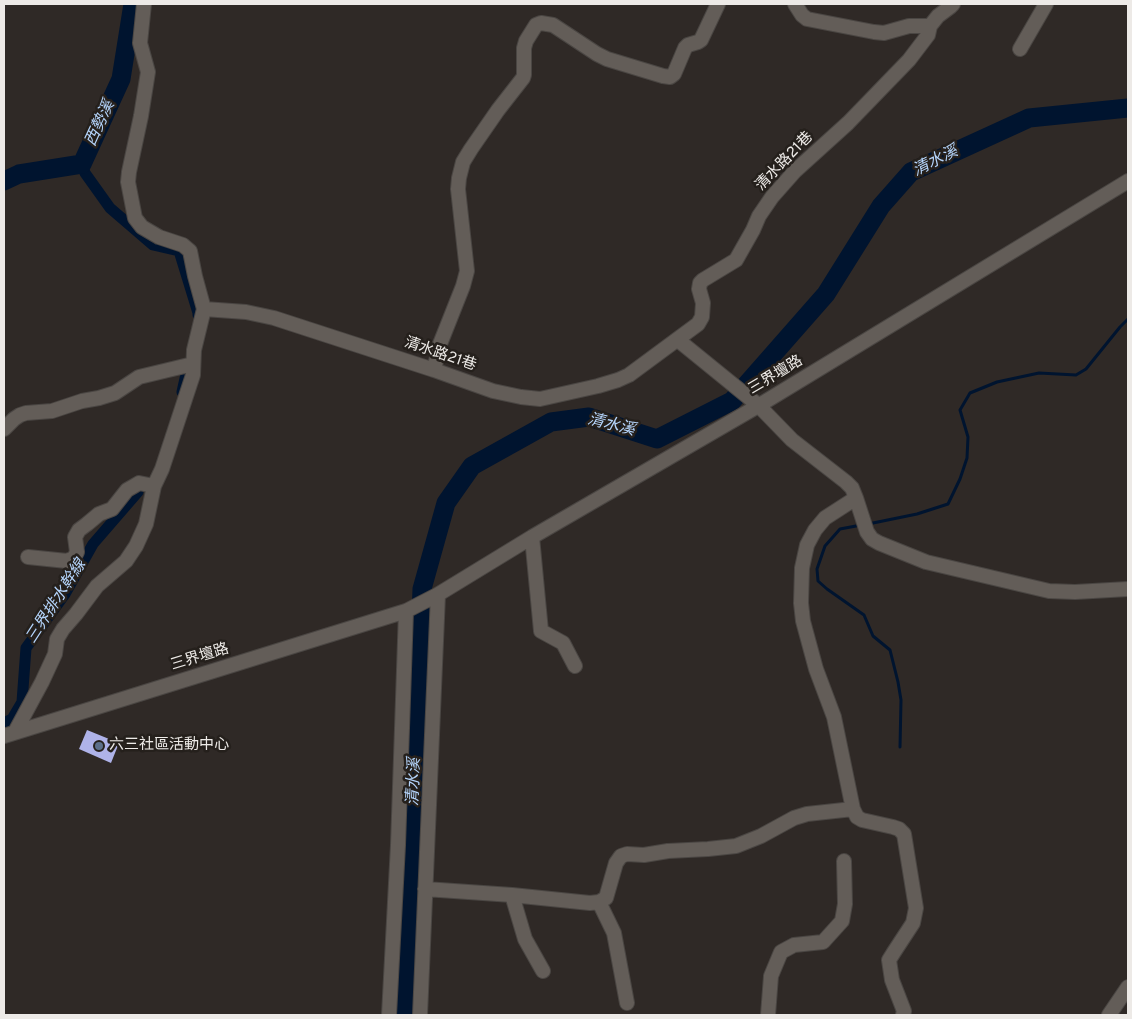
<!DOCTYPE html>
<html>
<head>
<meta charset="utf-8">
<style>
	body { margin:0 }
	#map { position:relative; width:1132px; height:1019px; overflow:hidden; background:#2f2926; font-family:Overpass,sans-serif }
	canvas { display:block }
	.frame { position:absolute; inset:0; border:5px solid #edeae7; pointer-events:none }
</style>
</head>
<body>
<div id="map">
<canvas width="1132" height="1019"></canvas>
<div class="frame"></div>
</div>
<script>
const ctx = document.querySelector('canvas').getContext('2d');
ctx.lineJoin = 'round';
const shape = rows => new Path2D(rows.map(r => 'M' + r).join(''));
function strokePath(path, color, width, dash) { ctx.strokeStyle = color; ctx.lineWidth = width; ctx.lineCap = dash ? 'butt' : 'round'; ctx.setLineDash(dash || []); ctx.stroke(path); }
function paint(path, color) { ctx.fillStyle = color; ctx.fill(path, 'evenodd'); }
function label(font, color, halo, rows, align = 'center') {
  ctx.font = font + ' Overpass,"Noto Sans TC",sans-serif'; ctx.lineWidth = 5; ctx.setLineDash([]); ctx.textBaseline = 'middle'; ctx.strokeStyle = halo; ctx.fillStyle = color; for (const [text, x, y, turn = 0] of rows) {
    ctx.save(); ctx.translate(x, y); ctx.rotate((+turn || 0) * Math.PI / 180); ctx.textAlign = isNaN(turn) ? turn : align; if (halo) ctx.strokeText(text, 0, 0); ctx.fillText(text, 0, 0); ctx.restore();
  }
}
strokePath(shape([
	[873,523,917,514,948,504,960,479,967,458,968,437,960,410,970,393,997,382,1039,373,1076,375,1086,369,1120,327,1128,319],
	[856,526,840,529,825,546,817,569,818,581,827,589,864,615,873,636,890,650,898,682,901,700,900,747]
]), '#00142f', 3);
strokePath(shape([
	[82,164,85,173,110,208,153,245,179,251,198,313,198,315],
	[182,392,186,374],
	[4,723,12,719,22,702,26,648,65,594,93,544,138,492]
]), '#00142f', 11);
strokePath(shape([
	[4,181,19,174,82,164,121,79,133,4],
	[406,1015,422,589,446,503,472,466,551,422,589,417,657,439,732,401,826,294,881,206,911,172,1029,118,1128,108]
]), '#00142f', 19);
paint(shape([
	[87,730,119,743,111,763,79,749]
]), '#afb3e9');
const minor = shape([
	[144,4,140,43,148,72,141,116,129,172,128,182,135,218,142,227,159,237,183,245,190,251,195,276,204,309],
	[795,4,802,15,807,19,874,32,884,33,909,26,930,26],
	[1020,49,1046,4],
	[678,340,758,405,792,440,846,482,852,488,856,498,867,532,872,539,879,543,926,562,1049,591,1075,592,1128,589],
	[434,370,440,344,463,286,467,271,458,189,459,178,463,162,471,149,498,110,523,78,524,75,524,48,526,41,536,25,541,23,553,25,597,54,607,59,663,76,670,77,674,74,685,48,688,45,698,42,701,40,718,4],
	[4,429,14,419,20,415,26,413,52,411,82,401,99,398,115,393,139,377,193,364],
	[856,498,825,518,815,530,807,545,802,568,801,603,803,621,816,669,834,717,853,809,857,817,862,820,893,827,899,829,904,834,916,908,913,923,894,952,889,960,892,980,904,1011,903,1015],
	[532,537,541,631,563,643,575,666],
	[28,557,67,561,74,558,77,552,75,537,79,530,87,524,99,514,112,509,127,490,134,486,139,483,154,486],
	[15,732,42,682,55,654,57,639,63,629,76,614,97,586,126,561,136,546,146,524,154,486,162,469,193,375,194,350,204,309,246,312,274,318,434,370,493,391,521,397,540,399,598,386,618,380,629,375,698,324,702,317,703,303,699,289,700,283,703,280,736,260,753,230,759,216,772,197,795,171,848,123,909,60,928,35,930,26,938,16,950,7,953,4],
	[4,736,406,611,437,595,532,537,758,406,1128,181],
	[425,889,512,895,590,903,599,902,606,898,616,863,621,856,627,854,644,855,668,851,708,849,736,846,761,836,794,818,807,814,853,809],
	[512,895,525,939,543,971],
	[599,902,614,933,627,1003],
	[389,1015,398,845,406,611],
	[420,1015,438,595],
	[768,1015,771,976,781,952,794,945,823,942,842,921,845,904,844,861],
	[1109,1015,1128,987]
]);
strokePath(minor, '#4a4643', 16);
strokePath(minor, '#635d58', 14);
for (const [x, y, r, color] of [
	[99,746,5,"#5c6f8a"]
]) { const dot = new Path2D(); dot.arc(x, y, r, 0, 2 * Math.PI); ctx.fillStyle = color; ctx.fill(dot); strokePath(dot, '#25201c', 2); }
label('15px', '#edeae7', '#25201c', [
	["清水路21巷",785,162,-46],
	["清水路21巷",440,355,19],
	["三界壇路",776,376,-31],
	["三界壇路",200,658,-17]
]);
label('15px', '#edeae7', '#25201c', [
	["六三社區活動中心",109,746]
], 'left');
label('italic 16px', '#b5d5fc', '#25201c', [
	["西勢溪",101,124,-65],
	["清水溪",936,162,-27],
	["清水溪",611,426,14],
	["三界排水幹線",57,602,-57],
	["清水溪",415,782,-88]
]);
</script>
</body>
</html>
